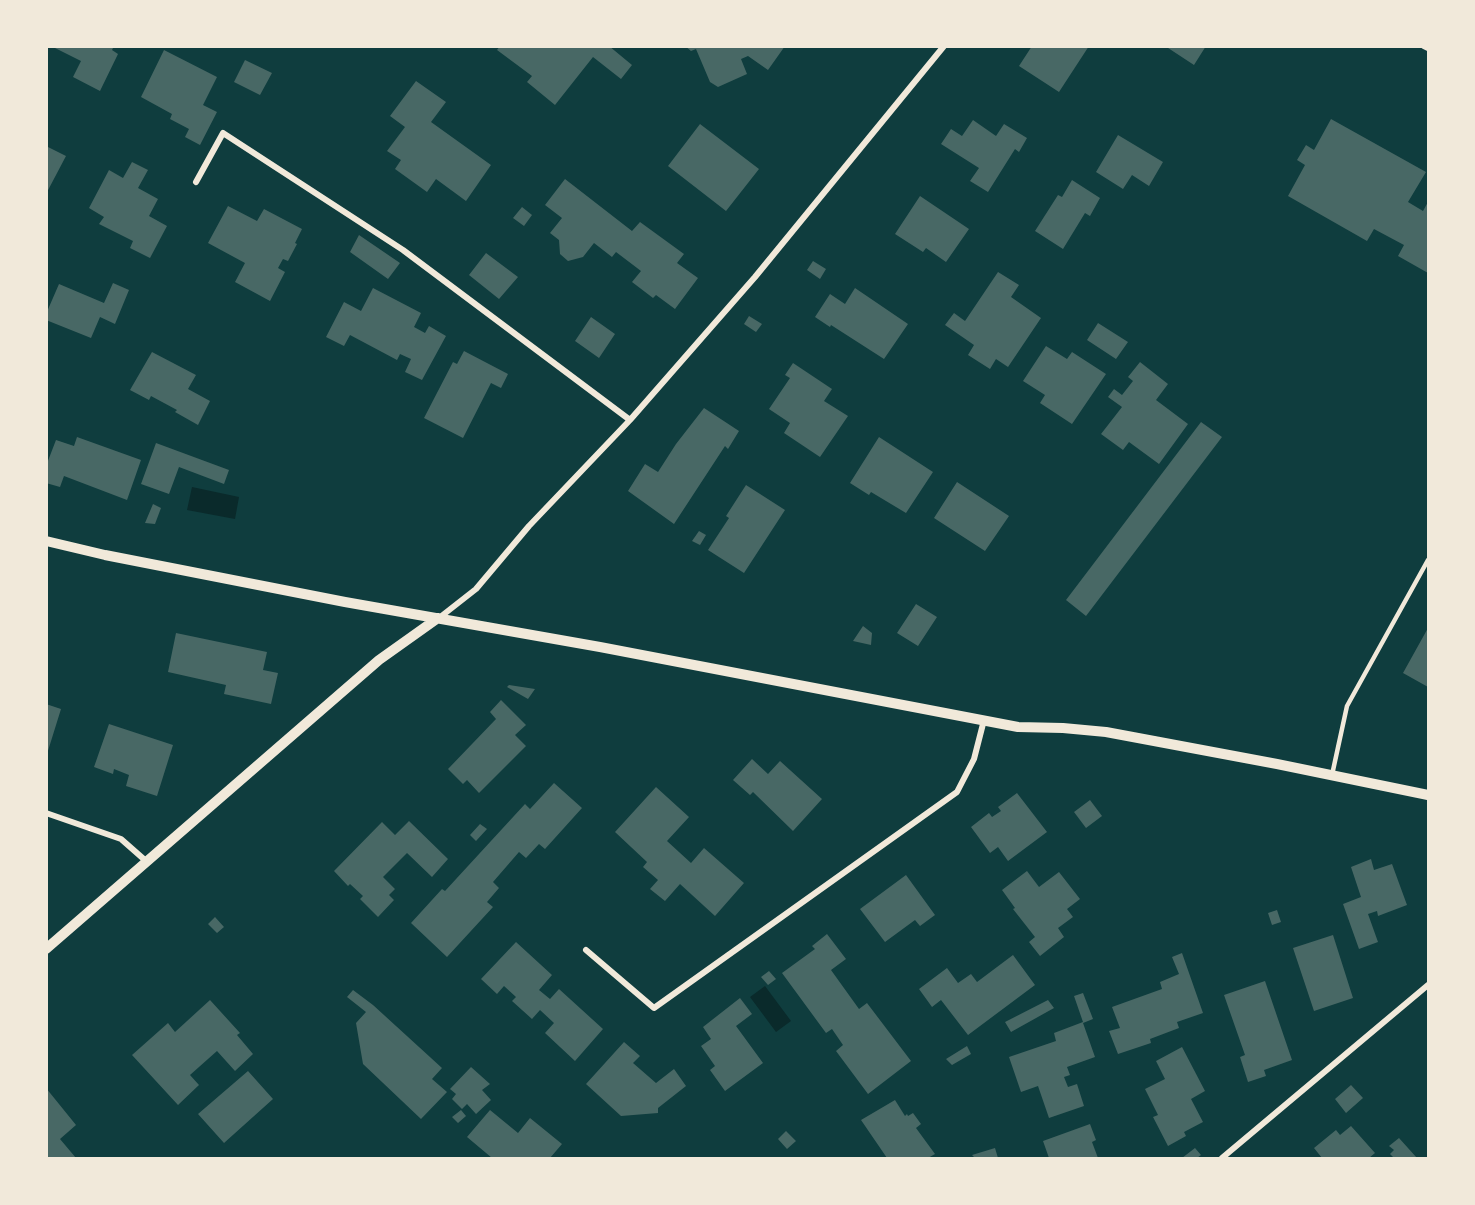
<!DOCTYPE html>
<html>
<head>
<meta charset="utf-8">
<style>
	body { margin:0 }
	#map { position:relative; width:1475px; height:1205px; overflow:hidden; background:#0f3d3e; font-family:"Golos Text",sans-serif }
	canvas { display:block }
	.frame { position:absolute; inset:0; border:48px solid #f1e9da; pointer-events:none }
</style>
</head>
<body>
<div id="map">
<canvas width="1475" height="1205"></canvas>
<div class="frame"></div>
</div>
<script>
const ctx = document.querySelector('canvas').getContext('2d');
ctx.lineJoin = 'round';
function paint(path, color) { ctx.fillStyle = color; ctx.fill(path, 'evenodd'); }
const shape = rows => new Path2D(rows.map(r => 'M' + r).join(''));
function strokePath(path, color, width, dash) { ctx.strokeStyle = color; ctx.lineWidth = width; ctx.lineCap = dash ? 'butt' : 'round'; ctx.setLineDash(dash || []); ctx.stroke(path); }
paint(shape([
	[192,487,239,497,235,519,187,510],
	[765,986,791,1021,776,1032,750,997]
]), '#0a2a2b');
paint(shape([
	[51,46,114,46,112,50,118,54,100,91,73,77,81,61],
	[500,46,609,46,632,65,621,79,593,57,555,105,527,82,532,76,497,50],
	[685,46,785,46,768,70,748,56,741,59,747,74,718,87,710,82,696,49,691,51],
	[1032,46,1089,46,1059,92,1019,66],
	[1165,46,1206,46,1194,65],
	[164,50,217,77,203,105,217,112,200,145,185,137,189,129,170,119,172,114,141,97],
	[245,60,272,73,260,95,234,82],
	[416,81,446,102,431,122,491,165,466,201,436,179,427,192,395,169,401,160,387,151,405,127,390,116],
	[1331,119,1426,172,1408,202,1423,211,1428,202,1428,273,1398,256,1404,245,1374,229,1367,241,1288,196,1305,165,1297,160,1306,145,1314,150],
	[973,120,996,136,1004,124,1027,138,1019,152,1015,149,988,192,970,181,979,168,941,144,951,129,962,136],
	[700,124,759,169,726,211,668,166],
	[1118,135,1163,162,1149,186,1132,175,1123,189,1096,172],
	[46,146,66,156,46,194],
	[132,162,148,170,138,188,158,199,149,216,167,226,150,258,130,248,133,241,99,224,104,217,89,208,109,170,123,178],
	[565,179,632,231,640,222,684,254,677,263,698,278,675,309,656,295,653,298,632,282,641,271,616,252,612,257,594,243,583,257,568,261,560,254,559,240,550,233,562,218,545,205],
	[1072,180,1100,198,1090,216,1085,213,1063,249,1035,231,1058,195,1062,197],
	[920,196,969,229,946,262,926,248,923,252,895,234],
	[228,206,257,221,264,209,302,229,295,243,297,244,288,261,283,259,278,268,285,272,270,301,235,282,245,263,208,243],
	[522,207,532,215,524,226,513,218],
	[359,235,400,263,388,279,350,252],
	[486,253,518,277,499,299,469,275],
	[813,261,826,269,820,279,807,270],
	[998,272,1019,285,1011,297,1041,318,1008,367,996,359,990,369,968,355,974,345,945,325,954,313,965,321],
	[113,283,129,290,115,324,100,317,91,338,46,320,46,314,59,284,104,303],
	[373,288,421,313,414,327,425,333,429,326,446,336,422,380,405,372,411,359,400,354,397,360,350,335,344,346,326,337,344,302,361,311],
	[855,288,908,324,884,359,831,325,830,327,815,317,830,294,845,304],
	[749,316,762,324,756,332,744,324],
	[591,317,615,334,599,358,575,341],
	[1098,323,1128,342,1116,359,1087,340],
	[1046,346,1067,359,1072,352,1106,374,1072,424,1040,403,1045,395,1023,381],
	[464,351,508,374,501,388,491,383,463,438,424,418,453,362,457,364],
	[152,352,196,375,188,389,210,401,198,425,175,412,177,410,151,396,149,400,130,390],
	[1140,362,1168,384,1156,400,1188,424,1159,464,1129,442,1123,450,1101,434,1122,407,1108,397,1114,389,1122,395,1133,381,1128,377],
	[793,363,832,389,824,401,848,416,820,457,784,433,790,423,769,409,790,378,785,375],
	[704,408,739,431,728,449,725,446,674,524,628,491,645,464,658,472,676,444],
	[1201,422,1222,437,1086,616,1066,600],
	[77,437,141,460,127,500,64,476,60,487,46,483,46,466,56,440,74,446],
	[879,437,933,472,906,513,871,492,869,495,850,483],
	[156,443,229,470,224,484,179,467,169,494,141,484],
	[957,482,1009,516,985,551,934,518],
	[746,485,785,510,744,573,708,550,729,518,726,516],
	[153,504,161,508,155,524,145,523],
	[699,531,706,535,700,545,692,541],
	[916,604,937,617,918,646,897,633],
	[863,626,872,633,871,645,853,641],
	[1428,628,1428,687,1403,673],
	[176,633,267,652,263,670,278,673,271,704,224,694,226,685,168,672],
	[509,685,535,689,528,699,507,687],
	[501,700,526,725,515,735,526,746,479,793,467,780,463,784,448,769,496,719,490,712],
	[46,704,61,709,47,754,46,754],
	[109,724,173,745,157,796,126,786,129,775,114,769,113,774,94,767],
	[752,759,768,774,780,761,822,799,793,831,753,792,750,795,733,780],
	[554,783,582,808,545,849,539,844,526,858,519,852,493,882,499,888,487,902,493,907,447,957,411,923,442,889,445,891,525,804,530,809],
	[656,787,689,817,667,841,691,863,704,848,744,883,715,916,680,884,665,901,650,889,658,880,643,867,647,862,615,832],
	[1017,793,1047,832,1008,861,998,847,990,853,971,827,989,813,992,817,1001,811,998,807],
	[1090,800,1102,816,1086,828,1074,812],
	[409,821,448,859,432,877,407,853,383,877,395,889,389,895,394,900,378,917,360,899,363,896,350,884,348,886,334,871,382,822,395,835],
	[480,824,487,829,476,841,470,835],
	[1371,859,1374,870,1392,864,1407,905,1378,916,1377,911,1368,914,1378,942,1359,949,1343,904,1361,897,1351,867],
	[1027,871,1039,887,1059,872,1080,899,1067,909,1073,917,1058,928,1064,937,1040,956,1029,942,1035,937,1013,909,1015,908,1002,890],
	[906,875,935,915,920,926,915,920,885,942,860,909],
	[1277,910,1281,922,1272,925,1268,913],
	[215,917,224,927,217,933,208,924],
	[827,934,846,959,831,970,859,1009,867,1003,911,1061,868,1094,836,1051,843,1045,832,1029,826,1033,782,973,815,949,812,946],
	[1333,935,1353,998,1314,1011,1293,948],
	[516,942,552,975,539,990,550,999,559,989,603,1029,575,1061,545,1033,554,1023,540,1010,532,1019,512,1001,516,997,504,986,497,994,481,979],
	[1182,953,1203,1013,1177,1022,1179,1028,1150,1039,1151,1043,1118,1054,1109,1031,1120,1028,1112,1007,1162,989,1160,982,1179,974,1172,957],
	[1013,955,1035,985,968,1035,941,1000,932,1007,919,989,947,968,958,983,971,974,977,982],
	[769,971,776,979,768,985,761,977],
	[1265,981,1292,1060,1264,1070,1266,1076,1248,1082,1240,1057,1245,1055,1224,995],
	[353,990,373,1005,442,1068,432,1079,447,1092,421,1119,363,1064,356,1023,366,1012,347,997],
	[1083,993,1093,1019,1083,1023,1095,1057,1067,1067,1070,1075,1064,1077,1068,1087,1077,1084,1084,1106,1049,1118,1038,1086,1021,1092,1009,1057,1056,1041,1054,1033,1083,1022,1074,996],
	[740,998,752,1014,736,1026,763,1063,725,1091,710,1070,715,1066,701,1046,711,1039,703,1027],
	[210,1000,240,1033,237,1035,253,1054,235,1071,217,1051,190,1075,199,1085,178,1105,132,1055,168,1023,175,1032],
	[1048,1000,1054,1008,1011,1032,1005,1022],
	[624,1042,640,1056,633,1063,656,1083,674,1069,686,1086,658,1108,658,1113,621,1116,586,1084],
	[967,1046,971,1054,952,1065,946,1059],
	[1182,1047,1205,1091,1191,1099,1203,1122,1184,1132,1186,1136,1168,1146,1153,1117,1158,1115,1145,1089,1165,1079,1156,1061],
	[471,1067,490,1084,482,1090,491,1100,476,1114,467,1104,462,1109,452,1099,456,1094,450,1089],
	[248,1071,273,1099,224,1143,198,1114],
	[1351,1085,1363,1098,1346,1113,1335,1099],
	[46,1088,76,1125,60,1139,76,1158,46,1158],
	[895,1100,905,1116,907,1114,908,1116,913,1113,921,1124,916,1128,935,1154,928,1158,887,1158,861,1120],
	[461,1110,466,1116,458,1123,452,1117],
	[490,1110,518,1133,530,1118,562,1144,550,1158,492,1158,467,1137],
	[1090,1124,1096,1140,1092,1142,1098,1158,1049,1158,1043,1141],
	[1351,1126,1375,1153,1369,1158,1322,1158,1314,1148,1336,1130,1340,1135],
	[786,1131,796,1141,787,1149,778,1139],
	[1399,1138,1417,1158,1394,1158,1390,1154,1394,1150,1389,1146],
	[995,1148,998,1158,975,1158,972,1155],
	[1195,1148,1201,1155,1197,1158,1182,1158]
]), '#486865');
strokePath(shape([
	[1332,775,1347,706,1428,560]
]), '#f1e9da', 4.5);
strokePath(shape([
	[1424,46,1428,48],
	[196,182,223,133,403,250,630,420],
	[439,618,476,589,529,526,630,420,755,277,944,46],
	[46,813,121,839,146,861],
	[586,950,654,1008,957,792,974,759,984,720],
	[1222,1158,1428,985]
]), '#f1e9da', 6);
strokePath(shape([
	[46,541,105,555,345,602,600,647,1018,727,1063,728,1106,732,1277,764,1428,795],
	[46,949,379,660,438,618]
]), '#f1e9da', 10);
</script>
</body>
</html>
